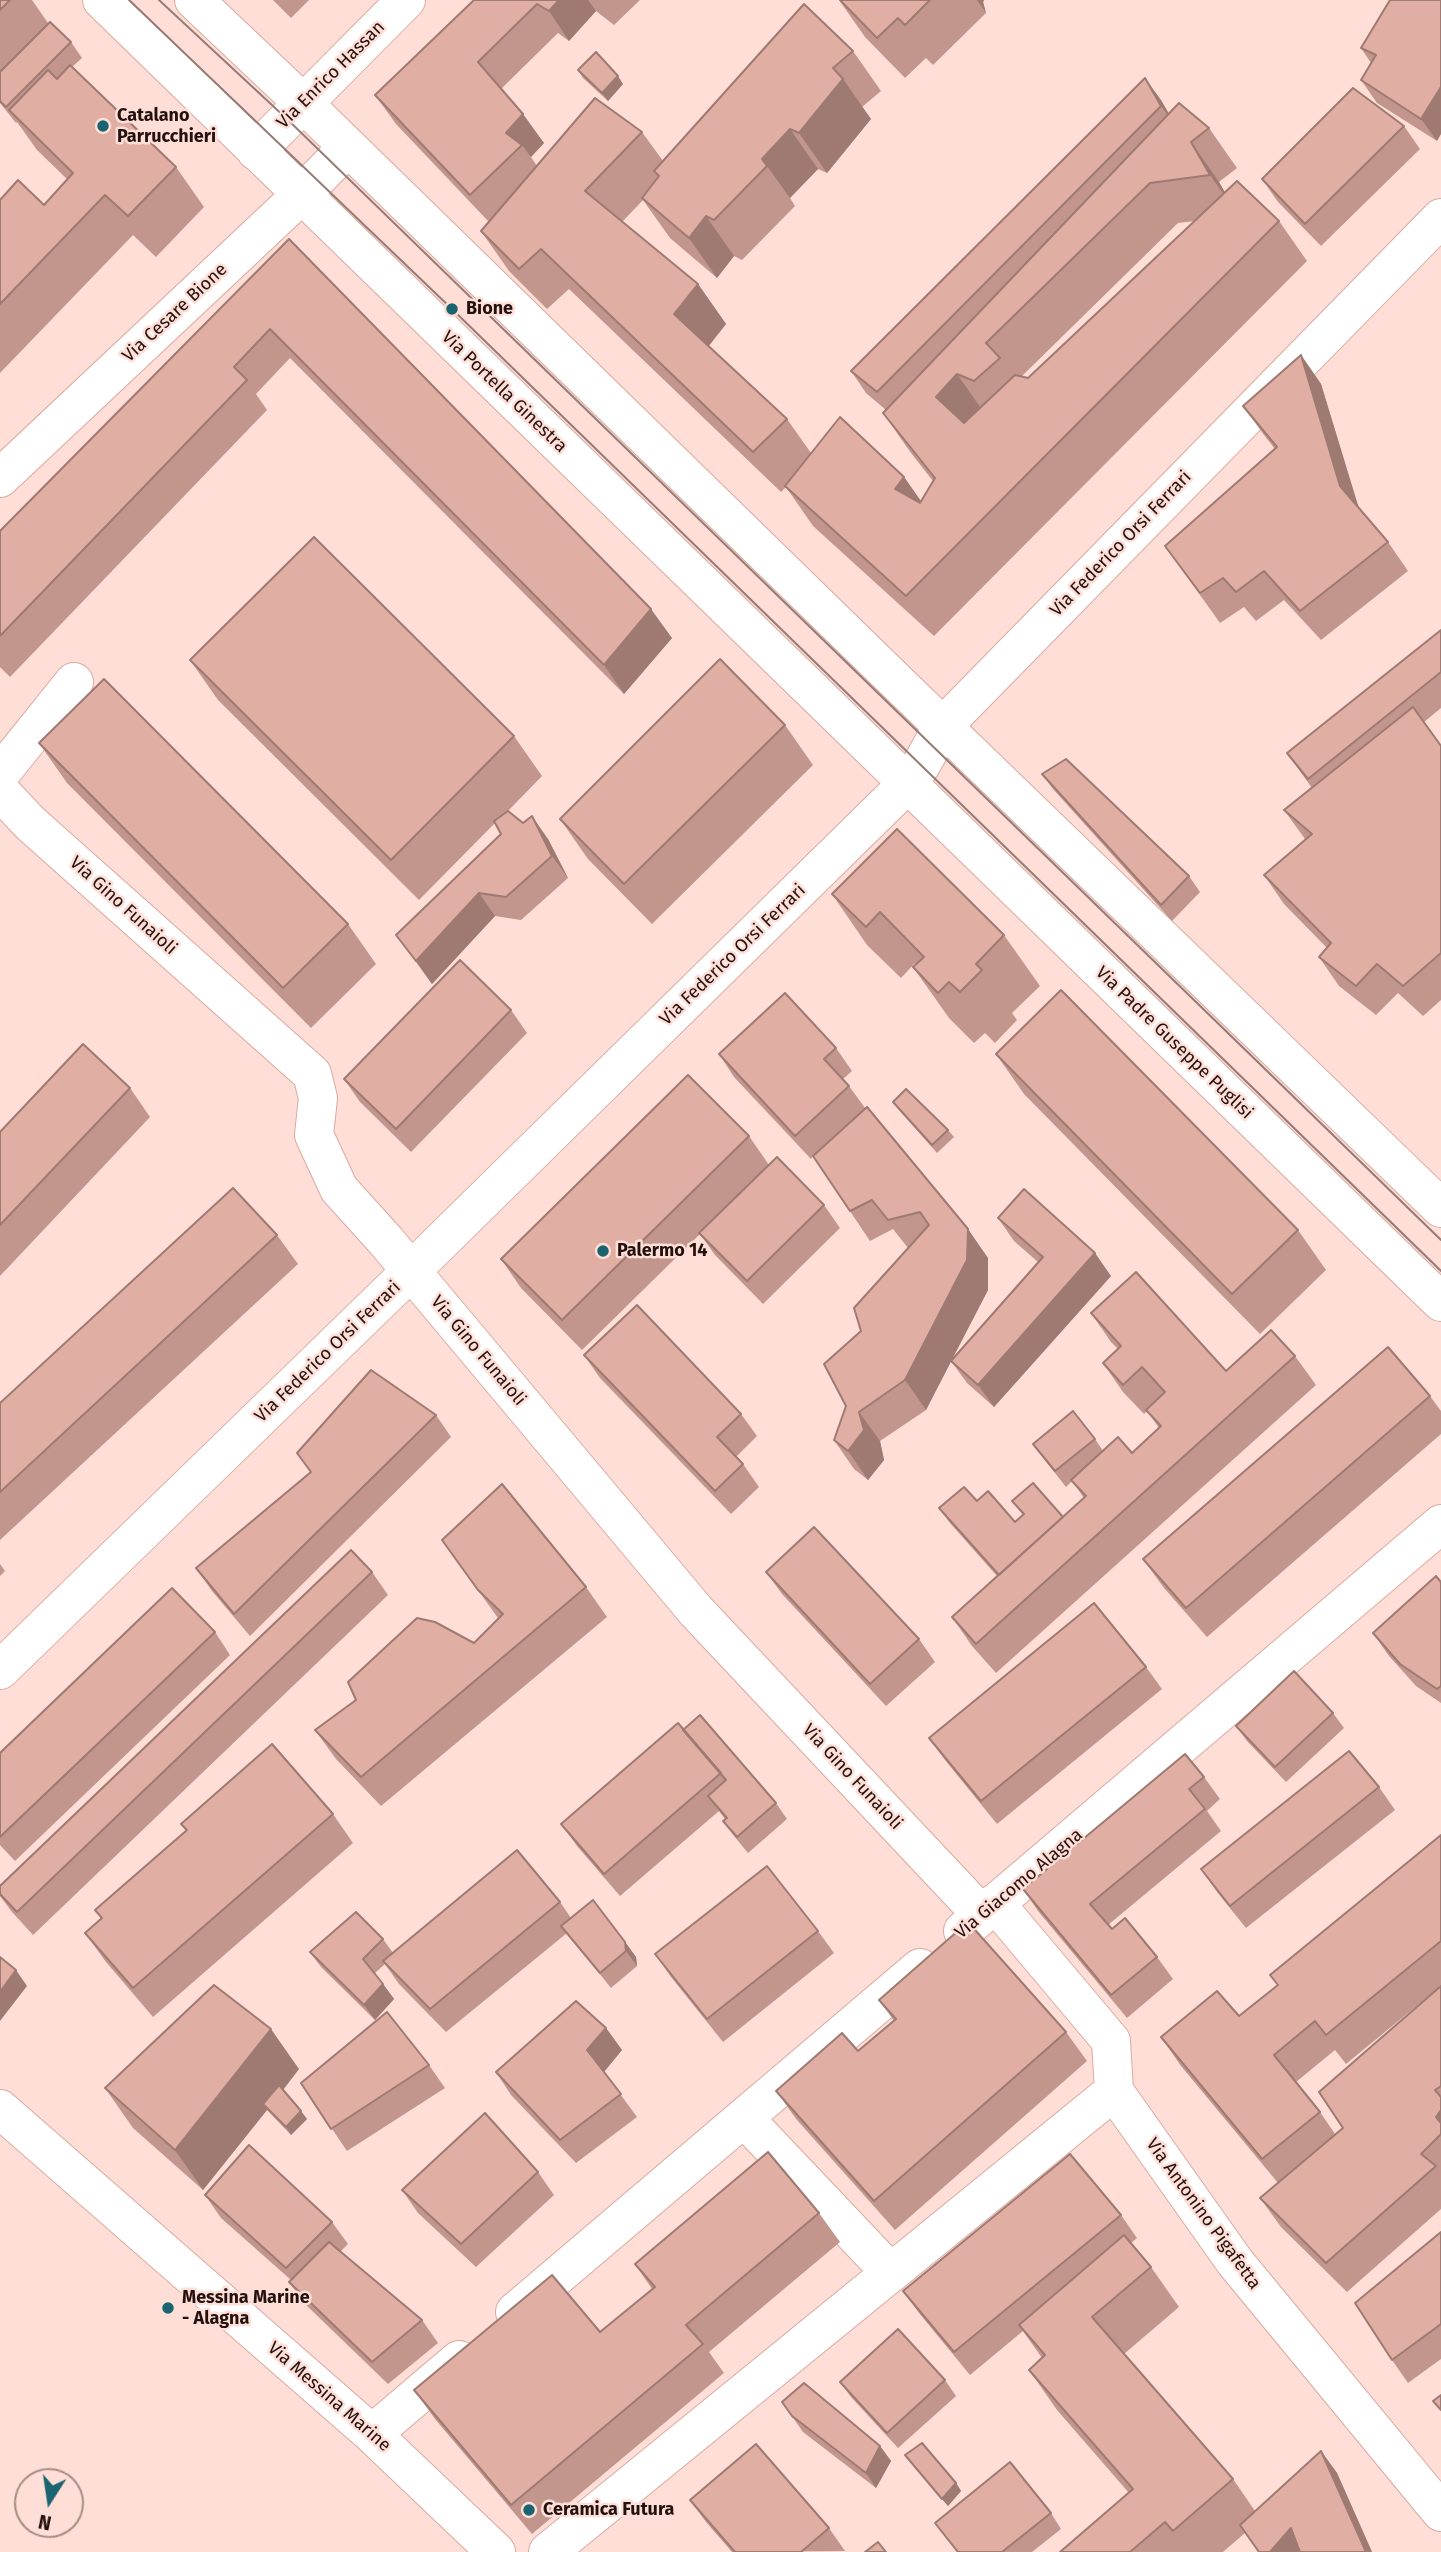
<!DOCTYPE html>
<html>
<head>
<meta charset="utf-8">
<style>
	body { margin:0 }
	#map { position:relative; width:1441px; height:2552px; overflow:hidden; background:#feded7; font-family:"Fira Sans",sans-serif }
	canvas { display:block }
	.north { position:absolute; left:14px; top:2468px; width:70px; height:70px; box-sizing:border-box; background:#feded7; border:2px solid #a68c86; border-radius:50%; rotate:192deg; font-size:19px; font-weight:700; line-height:28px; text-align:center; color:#22110d }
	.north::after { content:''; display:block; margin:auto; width:24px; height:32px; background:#1a6471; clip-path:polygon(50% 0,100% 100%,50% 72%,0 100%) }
</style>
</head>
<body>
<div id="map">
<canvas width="1441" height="2552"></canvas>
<div class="north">N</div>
</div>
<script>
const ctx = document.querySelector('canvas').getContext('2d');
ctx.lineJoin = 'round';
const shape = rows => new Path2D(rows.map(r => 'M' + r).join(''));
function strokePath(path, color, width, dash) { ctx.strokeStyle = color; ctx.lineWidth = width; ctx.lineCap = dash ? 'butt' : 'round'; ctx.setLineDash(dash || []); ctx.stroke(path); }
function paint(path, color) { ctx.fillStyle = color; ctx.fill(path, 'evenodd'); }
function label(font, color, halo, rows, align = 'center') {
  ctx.font = font + ' "Fira Sans",sans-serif'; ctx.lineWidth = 5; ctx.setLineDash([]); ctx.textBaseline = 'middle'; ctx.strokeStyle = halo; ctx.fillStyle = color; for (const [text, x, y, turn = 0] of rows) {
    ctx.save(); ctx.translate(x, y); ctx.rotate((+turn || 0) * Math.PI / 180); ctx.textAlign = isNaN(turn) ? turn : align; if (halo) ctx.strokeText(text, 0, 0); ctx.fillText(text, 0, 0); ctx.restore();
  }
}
const minor = shape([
	[102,0,1441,1302],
	[194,0,303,103,904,689,1441,1208],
	[256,151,406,0],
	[0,478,301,195,348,147],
	[0,774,74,682],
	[0,791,30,823,312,1074,318,1098,314,1135,339,1189,386,1241,696,1611,982,1915],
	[0,1670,411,1271,908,783,921,765,943,726,1441,218],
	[995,1903,1111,2041,1114,2091,1235,2262,1441,2512],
	[963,1931,1441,1524],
	[744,2118,891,2273],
	[515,2312,920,1968],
	[372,2434,459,2360],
	[548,2552,1114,2091]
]);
const major = shape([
	[0,2109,372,2434,496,2552]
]);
strokePath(minor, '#dba99e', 40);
strokePath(major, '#dba99e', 40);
strokePath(minor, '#fff', 38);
strokePath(major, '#fff', 38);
strokePath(shape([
	[129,0,452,309,1441,1271],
	[159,0,287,119,1441,1240]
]), '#957c76', 2);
paint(shape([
	[0,0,32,0,48,23,71,42,82,58,72,67,176,167,204,207,156,257,133,235,0,373,0,200,44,205,67,179,37,150,17,122,16,123,0,103],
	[273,0,309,0,291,18],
	[474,0,640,0,614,25,596,11,569,41,558,33,501,89,544,143,531,157,537,166,642,132,663,161,853,51,881,91,862,107,871,119,827,173,818,169,790,198,795,206,742,260,734,256,717,278,670,238,643,200,622,222,698,284,726,324,709,346,787,419,811,453,904,477,921,501,933,481,911,453,883,413,886,410,866,393,851,371,1161,100,1169,114,1209,128,1237,168,1219,182,1225,193,1279,221,1307,261,934,636,813,526,786,487,781,492,569,289,547,309,509,271,481,231,489,222,396,124,375,95],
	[1195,221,1028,378,1021,377,1178,223],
	[839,0,984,0,983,2,986,13,933,65,926,58,905,78,865,37],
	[1390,0,1437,141,1377,103,1361,80,1371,63,1361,48],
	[578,70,623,84,608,101,583,78],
	[1404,126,1420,149,1321,246,1278,202,1262,179],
	[289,239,672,638,624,694,290,358,256,394,267,410,10,677,0,667,0,531],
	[1301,355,1321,384,1358,507,1388,542,1408,571,1321,640,1284,600,1256,621,1244,607,1220,623,1165,546,1275,449,1264,435,1243,406],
	[1441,630,1441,708,1424,722,1441,746,1441,1000,1423,1016,1398,993,1376,1015,1339,986,1319,957,1327,948,1284,904,1264,875,1305,839,1284,810,1312,788,1287,753],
	[190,660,514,736,542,776,506,813,548,839,568,878,521,920,495,916,432,984,396,935,501,834,495,823,419,900,218,700],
	[785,725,813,765,652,924,588,859,560,819],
	[39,743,348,924,376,964,311,1028,67,783],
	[1042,774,1189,876,1200,892,1172,921,1053,789],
	[832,894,1004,935,1040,986,1012,1013,1017,1020,995,1043,985,1033,974,1043,949,1018,913,967,916,964,915,963,901,978,867,945],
	[511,1010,527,1033,411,1152,360,1102,344,1079],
	[836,1048,852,1071,843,1079,849,1086,865,1108,867,1107,988,1258,988,1290,951,1360,1038,1262,1014,1241,998,1218,1111,1276,994,1407,967,1383,951,1361,926,1410,880,1441,884,1460,868,1480,854,1469,834,1440,846,1406,861,1331,908,1248,893,1229,870,1241,813,1156,811,1159,734,1077,719,1054],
	[996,1054,1298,1230,1326,1270,1260,1334,1024,1094],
	[130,1088,150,1117,0,1276,0,1132],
	[893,1102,948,1130,954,1137,937,1153,899,1110],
	[749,1136,769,1165,824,1205,840,1228,763,1304,715,1255,700,1234,582,1350,521,1288,501,1259],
	[277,1235,298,1264,0,1540,0,1403],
	[1091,1313,1226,1371,1295,1356,1316,1385,996,1673,972,1646,952,1617,997,1576,950,1523,939,1508,977,1501,1015,1522,1023,1515,1012,1501,1063,1517,1084,1498,1072,1481,1066,1487,1044,1459,1033,1444,1095,1439,1103,1451,1132,1453,1159,1428,1147,1411,1144,1414,1123,1392,1103,1363,1118,1349,1111,1342],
	[584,1355,741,1414,757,1436,736,1457,743,1464,759,1487,731,1514,600,1378],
	[1430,1396,1441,1411,1441,1434,1207,1637,1164,1588,1143,1559],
	[436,1415,451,1437,250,1636,212,1591,196,1568,310,1472,297,1453],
	[442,1540,586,1587,607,1617,381,1806,336,1759,315,1730,474,1643,498,1618],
	[0,1564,5,1571,0,1576],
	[372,1572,388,1595,33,1935,12,1912,0,1896,0,1886],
	[766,1572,919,1639,935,1662,886,1706,782,1594],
	[1441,1582,1441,1703,1416,1686,1389,1656,1373,1633],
	[215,1632,230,1655,15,1861,0,1845,0,1753],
	[1146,1667,1162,1689,997,1824,945,1760,929,1738],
	[1333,1713,1344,1728,1286,1782,1247,1741,1236,1726],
	[683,1730,776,1803,787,1819,748,1853,734,1836,723,1821,725,1819,719,1811,620,1896,577,1846,561,1824],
	[1204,1777,1220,1799,1207,1811,1221,1831,1108,1925,1112,1929,1157,1957,1173,1979,1127,2018,1038,1911,1023,1889],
	[1379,1787,1395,1810,1246,1928,1217,1892,1201,1869],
	[333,1814,353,1843,153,2017,106,1962,85,1933,102,1919,95,1910,186,1831,181,1824],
	[1441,1835,1441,2209,1347,2292,1281,2227,1260,2198,1278,2183,1181,2066,1161,2037,1239,2016,1278,1985,1270,1975],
	[1430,1995,1343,2128,1335,2134,1320,2112,1296,2082,1335,2050,1346,2064],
	[560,1902,571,1918,625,1942,636,1957,637,1966,611,1988,567,1933,446,2032,399,1984,385,1964,375,1973,394,1999,375,2020,321,1967,310,1952,383,1939,393,1953],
	[818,1931,834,1953,723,2042,671,1977,655,1954],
	[879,2000,1066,2032,1087,2061,895,2230,797,2120,776,2091,858,2051,894,2021],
	[606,2028,622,2050,604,2072,637,2117,576,2163,511,2095,496,2072],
	[429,2065,445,2088,347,2151,301,2083],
	[299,2069,283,2090,307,2119,291,2135,267,2110,203,2190,133,2128,105,2088],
	[538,2172,554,2195,476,2267,418,2213,402,2190],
	[205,2195,332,2222,348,2244,340,2252,422,2320,438,2343,388,2384,305,2304,289,2282,291,2280,221,2218],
	[819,2213,840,2242,709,2352,724,2373,532,2534,435,2419,414,2390,600,2332,652,2289,635,2264],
	[1121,2215,1137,2238,1131,2243,1151,2267,1179,2307,1124,2354,1233,2479,1255,2511,1321,2451,1337,2473,1372,2552,1259,2552,1245,2533,1223,2552,1060,2552,1129,2493,1057,2410,1029,2370,1042,2358,1023,2331,970,2375,919,2313,903,2291],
	[1441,2232,1441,2359,1408,2383,1392,2360],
	[945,2380,956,2396,898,2448,851,2397,840,2382],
	[782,2402,880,2446,891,2461,876,2488,803,2432],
	[905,2455,956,2483,961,2491,948,2506],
	[690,2500,829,2528,845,2551,732,2552,706,2522],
	[1051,2513,1061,2529,1032,2552,957,2552,935,2523]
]), '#c2968c');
paint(shape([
	[559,0,588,0,596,11,569,41,549,11],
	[977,0,984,0,983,2,986,13],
	[618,76,623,84,608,101,602,93],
	[1145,78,1161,100,1177,128,1161,106],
	[843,79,871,119,827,173,799,133],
	[1441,87,1441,134,1437,141,1421,119],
	[523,114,544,143,531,157,522,145,506,133],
	[790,129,818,169,790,198,762,159],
	[1191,142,1219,182,1238,215,1210,175],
	[706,216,734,256,717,278,689,238],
	[698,284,726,324,702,354,674,314],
	[1301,355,1321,384,1361,515,1340,486],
	[957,374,985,414,964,437,936,397],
	[904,477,932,517,895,489],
	[651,609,672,638,624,694,604,665],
	[532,816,548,839,568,878,552,856],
	[479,893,495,916,432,984,416,961],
	[968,1229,988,1258,988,1290,926,1410,905,1380],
	[1095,1253,1111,1276,994,1407,978,1385],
	[859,1412,880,1441,884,1460,868,1480,848,1451],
	[625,1942,636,1957,637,1966,626,1951],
	[16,1970,27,1986,0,2021,0,1992],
	[383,1984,394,1999,375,2020,364,2005],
	[606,2028,622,2050,603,2073,587,2050],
	[271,2029,299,2069,268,2109,263,2104,267,2110,203,2190,175,2150],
	[1441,2110,1441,2123,1436,2117],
	[301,2111,307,2119,291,2135,286,2127],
	[880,2446,891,2461,876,2488,866,2473],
	[1321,2451,1337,2473,1372,2552,1366,2552],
	[956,2483,961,2491,948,2506,942,2499],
	[1291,2528,1306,2552,1270,2552]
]), '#9e7a72');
const building = shape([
	[0,0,10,0,0,10,0,0],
	[474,0,559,0,549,11,537,4,478,62,523,114,506,133,522,145,470,195,375,95,474,0],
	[840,0,930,0,905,25,898,18,877,38,840,0],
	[1390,0,1441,0,1441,87,1421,119,1361,80,1376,55,1361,48,1390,0],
	[804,4,853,51,833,68,843,79,799,133,790,129,762,159,767,166,714,220,706,216,689,238,642,198,659,176,654,171,804,4],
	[50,22,71,42,6,107,0,101,0,72,50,22],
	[596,52,618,76,602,93,578,70,596,52],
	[70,65,176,167,128,216,105,195,0,304,0,200,18,180,44,205,73,173,9,110,48,70,57,79,70,65],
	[1145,78,1161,106,877,392,851,371,1145,78],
	[1353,88,1404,126,1305,224,1262,179,1353,88],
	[595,98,642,132,585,191,698,284,674,314,787,419,753,452,541,249,519,269,481,231,595,98],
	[1179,103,1209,128,1191,142,1210,175,1150,183,986,343,1000,358,974,381,957,374,936,397,964,423,1015,375,1028,378,1237,181,1279,221,906,596,785,486,840,417,904,477,895,489,920,503,935,478,883,413,1179,103],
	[289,239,651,609,604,665,270,329,234,367,247,380,0,636,0,531,289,239],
	[1301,355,1340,486,1388,542,1300,611,1264,571,1236,592,1223,578,1200,593,1165,546,1277,447,1243,406,1301,355],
	[314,537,514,736,391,860,190,660,314,537],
	[1441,630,1441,672,1308,779,1287,753,1441,630],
	[720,659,785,725,624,884,560,819,720,659],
	[104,679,348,924,283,988,39,743,104,679],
	[1413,707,1441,746,1441,953,1403,986,1377,964,1356,986,1319,957,1331,943,1264,875,1312,834,1284,810,1413,707],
	[1066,759,1189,876,1161,905,1042,774,1066,759],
	[508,811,523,823,532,816,552,856,506,897,479,893,416,961,396,935,501,834,494,821,508,811],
	[897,829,1004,935,976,964,982,970,960,992,949,982,938,993,913,967,924,957,880,912,866,927,832,894,897,829],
	[460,960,511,1010,396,1129,344,1079,460,960],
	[1061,990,1298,1230,1232,1294,996,1054,1061,990],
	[785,993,836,1048,824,1059,849,1086,795,1136,719,1054,785,993],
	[83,1044,130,1088,0,1225,0,1132,83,1044],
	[688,1075,749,1136,562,1320,501,1259,688,1075],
	[906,1089,948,1130,932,1145,893,1102,906,1089],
	[867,1107,968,1229,967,1260,905,1380,859,1412,864,1430,848,1451,834,1440,846,1406,824,1364,861,1331,854,1308,929,1225,920,1212,888,1220,872,1200,850,1211,813,1156,867,1107],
	[777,1157,824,1205,747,1281,699,1233,777,1157],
	[233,1188,277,1235,0,1492,0,1403,233,1188],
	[1024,1189,1095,1253,978,1385,951,1361,1043,1257,998,1218,1024,1189],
	[1136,1272,1226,1371,1271,1330,1295,1356,976,1644,952,1617,1086,1496,1071,1480,1118,1437,1132,1453,1161,1426,1146,1410,1165,1392,1142,1367,1123,1385,1103,1363,1121,1346,1091,1313,1136,1272],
	[637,1305,741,1414,717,1437,743,1464,715,1491,584,1355,637,1305],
	[1388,1347,1430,1396,1186,1608,1143,1559,1388,1347],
	[371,1370,436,1415,234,1614,196,1568,311,1472,297,1453,371,1370],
	[1073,1411,1095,1439,1055,1471,1033,1444,1073,1411],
	[1033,1483,1063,1517,999,1575,939,1508,964,1487,977,1501,988,1491,1015,1522,1024,1514,1012,1501,1033,1483],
	[502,1484,586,1587,361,1777,315,1730,356,1700,348,1682,417,1618,435,1622,474,1643,503,1614,478,1590,442,1540,502,1484],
	[814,1527,919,1639,870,1684,766,1572,814,1527],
	[351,1550,372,1572,17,1912,0,1894,0,1886,351,1550],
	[1436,1576,1441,1582,1441,1686,1437,1689,1400,1664,1373,1633,1436,1576],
	[172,1588,215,1632,0,1837,0,1753,172,1588],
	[1094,1603,1146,1667,981,1801,929,1738,1094,1603],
	[1294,1671,1333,1713,1275,1767,1236,1726,1294,1671],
	[700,1715,776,1803,737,1837,723,1821,727,1818,708,1796,726,1780,683,1730,700,1715],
	[678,1723,721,1773,604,1874,561,1824,678,1723],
	[272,1744,333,1814,133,1988,85,1933,102,1918,95,1910,187,1830,181,1824,272,1744],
	[1349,1751,1379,1787,1230,1906,1201,1869,1349,1751],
	[1185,1754,1204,1777,1189,1789,1205,1809,1090,1904,1112,1929,1125,1918,1157,1957,1111,1995,1023,1889,1185,1754],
	[1441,1835,1441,1941,1326,2035,1315,2021,1274,2055,1320,2112,1262,2159,1161,2037,1217,1991,1239,2016,1278,1985,1270,1975,1441,1835],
	[517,1850,560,1902,430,2009,383,1961,517,1850],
	[767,1866,818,1931,707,2019,655,1954,767,1866],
	[593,1900,625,1942,626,1951,600,1973,561,1926,593,1900],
	[356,1912,383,1939,363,1959,383,1984,364,2005,310,1952,356,1912],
	[968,1922,1066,2032,874,2201,776,2091,842,2033,858,2051,896,2019,879,2000,968,1922],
	[0,1957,16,1970,0,1992,0,1957],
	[214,1985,271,2029,175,2150,105,2088,214,1985],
	[1441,1986,1441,2086,1435,2090,1441,2097,1441,2110,1436,2117,1441,2123,1441,2134,1421,2154,1436,2166,1326,2263,1260,2198,1343,2128,1319,2092,1441,1986],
	[576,2001,606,2028,587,2050,621,2094,560,2140,496,2072,576,2001],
	[387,2012,429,2065,331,2129,301,2083,387,2012],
	[279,2085,301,2111,286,2127,263,2104,279,2085],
	[485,2113,538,2172,461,2244,402,2190,485,2113],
	[249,2145,332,2222,286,2268,205,2195,249,2145],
	[768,2152,819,2213,686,2325,703,2344,511,2505,414,2390,552,2275,600,2332,655,2287,635,2264,768,2152],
	[1070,2154,1121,2215,954,2352,903,2291,1070,2154],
	[1441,2232,1441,2324,1392,2360,1355,2303,1441,2232],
	[1124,2235,1151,2267,1092,2317,1233,2479,1173,2531,1165,2522,1130,2552,1060,2552,1133,2489,1029,2370,1045,2355,1019,2325,1124,2235],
	[329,2242,422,2320,372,2362,289,2282,329,2242],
	[898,2329,945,2380,887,2433,840,2382,898,2329],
	[804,2383,880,2446,866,2473,792,2416,782,2402,804,2383],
	[1441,2395,1441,2410,1433,2401,1441,2395],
	[922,2443,956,2483,942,2499,905,2455,922,2443],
	[756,2444,829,2528,801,2552,735,2552,690,2500,756,2444],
	[1321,2451,1366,2552,1300,2552,1291,2528,1270,2552,1259,2552,1240,2525,1321,2451],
	[1010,2462,1051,2513,1002,2552,958,2552,935,2523,1010,2462],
	[878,2542,886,2552,865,2552,878,2542]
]);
paint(building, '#e1aea3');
strokePath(building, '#9e7a72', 2);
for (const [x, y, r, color] of [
	[103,126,7,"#1a6471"],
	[452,309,7,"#1a6471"],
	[603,1251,7,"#1a6471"],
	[168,2308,7,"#1a6471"],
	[529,2510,7,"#1a6471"]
]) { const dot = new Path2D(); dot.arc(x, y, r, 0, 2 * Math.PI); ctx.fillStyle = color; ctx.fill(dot); strokePath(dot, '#feded7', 2.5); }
label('18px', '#22110d', '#feded7', [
	["Via Enrico Hassan",331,75,-45],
	["Via Cesare Bione",175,313,-43],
	["Via Portella Ginestra",504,392,44],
	["Via Federico Orsi Ferrari",1121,544,-46],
	["Via Gino Funaioli",123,906,42],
	["Via Federico Orsi Ferrari",733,955,-44],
	["Via Padre Guseppe Puglisi",1174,1043,44],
	["Via Gino Funaioli",478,1351,50],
	["Via Federico Orsi Ferrari",328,1352,-44],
	["Via Gino Funaioli",852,1777,47],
	["Via Giacomo Alagna",1019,1884,-40],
	["Via Antonino Pigafetta",1203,2214,54],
	["Via Messina Marine",329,2397,41]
]);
label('bold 18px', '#22110d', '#feded7', [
	["Catalano",117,116],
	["Parrucchieri",117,137],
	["Bione",466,309],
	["Palermo 14",617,1251],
	["Messina Marine",182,2298],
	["- Alagna",182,2319],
	["Ceramica Futura",543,2510]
], 'left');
</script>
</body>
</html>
